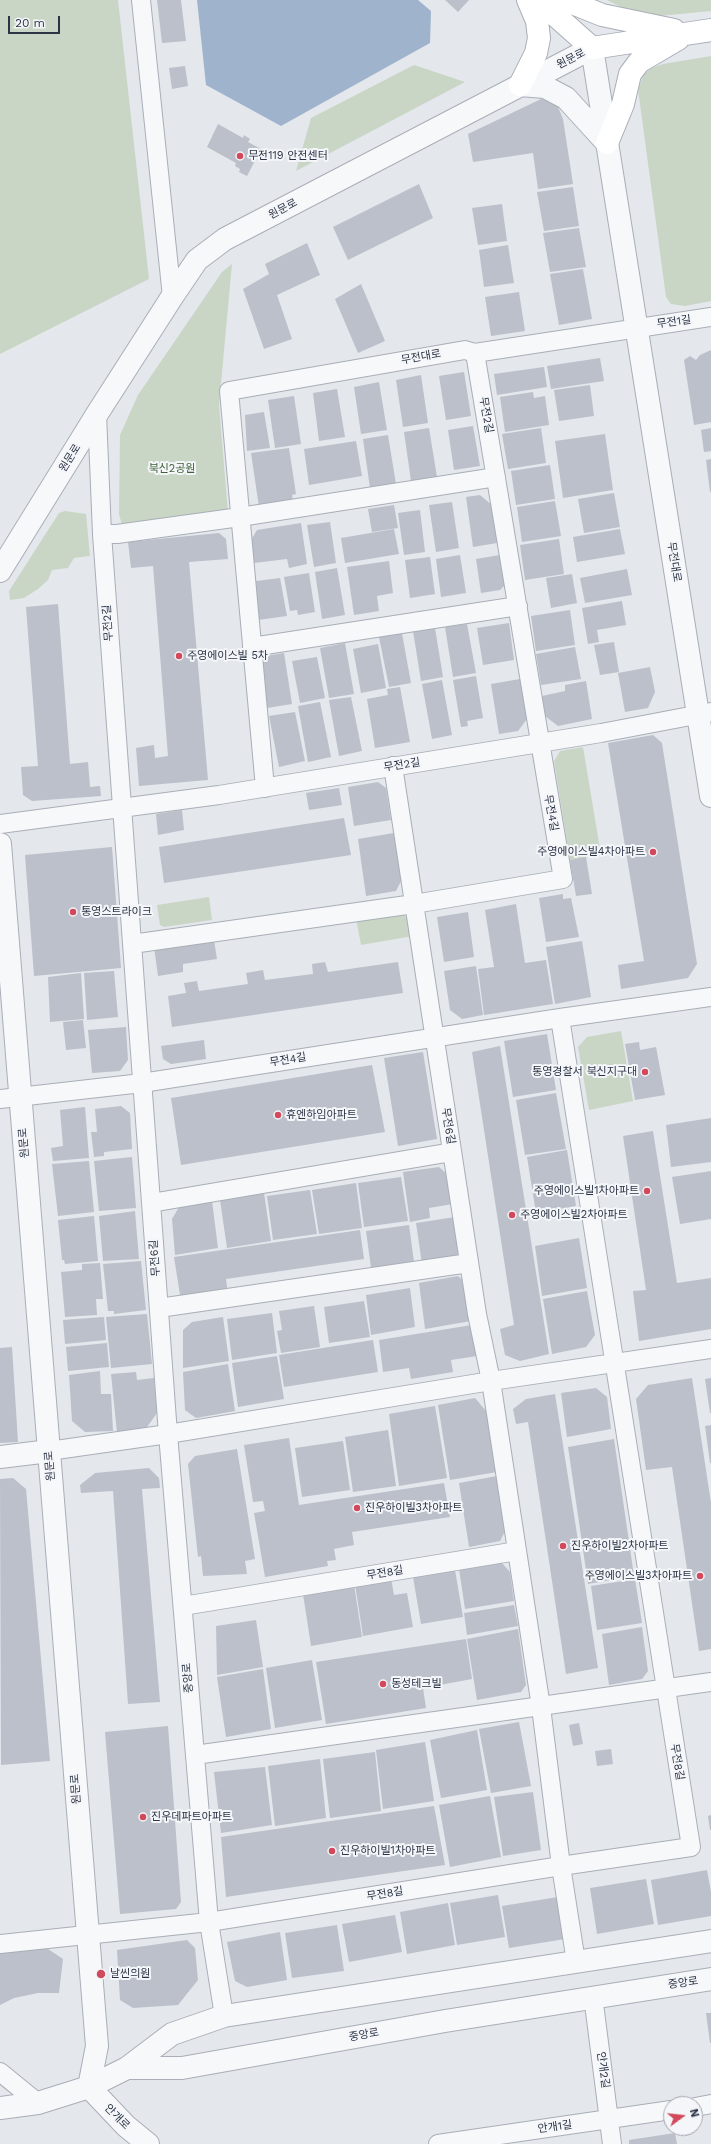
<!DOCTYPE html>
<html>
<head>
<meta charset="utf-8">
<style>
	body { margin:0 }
	#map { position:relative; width:711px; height:2144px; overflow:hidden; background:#e4e7ec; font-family:"Work Sans",sans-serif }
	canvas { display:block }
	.north { position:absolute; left:663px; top:2096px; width:40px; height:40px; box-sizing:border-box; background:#f4f6f9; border:1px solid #a4a8b1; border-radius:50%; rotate:75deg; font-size:11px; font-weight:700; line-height:16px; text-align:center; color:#2b3445 }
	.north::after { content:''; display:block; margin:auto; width:14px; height:18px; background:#d1495b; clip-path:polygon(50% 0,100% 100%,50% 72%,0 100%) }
	.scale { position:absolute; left:8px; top:16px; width:52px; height:18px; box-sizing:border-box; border:2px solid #2b3445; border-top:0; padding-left:5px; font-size:12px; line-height:14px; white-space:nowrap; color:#2b3445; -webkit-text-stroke:3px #f4f6f9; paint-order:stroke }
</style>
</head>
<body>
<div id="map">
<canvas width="711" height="2144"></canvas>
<div class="north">N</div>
<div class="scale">20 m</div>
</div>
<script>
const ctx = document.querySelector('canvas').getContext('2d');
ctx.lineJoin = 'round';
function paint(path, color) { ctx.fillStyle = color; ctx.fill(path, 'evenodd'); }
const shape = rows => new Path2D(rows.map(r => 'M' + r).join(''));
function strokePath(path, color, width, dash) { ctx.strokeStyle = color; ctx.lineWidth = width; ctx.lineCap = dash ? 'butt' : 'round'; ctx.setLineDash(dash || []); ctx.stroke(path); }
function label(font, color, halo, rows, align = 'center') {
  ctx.font = font + ' "Work Sans","Noto Sans KR",sans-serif'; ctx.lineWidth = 4; ctx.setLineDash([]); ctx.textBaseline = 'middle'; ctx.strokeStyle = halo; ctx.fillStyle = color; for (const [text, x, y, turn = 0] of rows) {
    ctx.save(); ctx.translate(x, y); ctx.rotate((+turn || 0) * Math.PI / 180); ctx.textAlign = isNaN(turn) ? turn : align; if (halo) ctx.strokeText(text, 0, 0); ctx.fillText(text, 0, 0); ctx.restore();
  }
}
paint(shape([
	[0,0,118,0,149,279,0,354],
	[607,0,711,0,711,11,659,16,623,8],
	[711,56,711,301,685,306,671,304,666,297,638,89,644,74,652,68,663,64],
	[414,65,465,82,296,171,311,118],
	[232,264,219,405,228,513,123,529,119,514,120,435,138,395,222,272],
	[65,511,86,514,90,556,74,558,68,568,52,570,48,580,38,589,24,598,10,600,9,591,59,513],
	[583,747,601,855,570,860,554,761,560,751],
	[209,897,212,920,164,927,160,925,157,905],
	[399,912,410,920,413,936,361,945,356,918],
	[621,1031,633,1101,589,1110,578,1047,587,1037]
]), '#c9d6c5');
paint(shape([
	[197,0,418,0,431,11,430,43,281,126,206,85]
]), '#9fb4cc');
paint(shape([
	[157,0,181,0,186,41,162,43],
	[445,0,469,0,458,12],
	[185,66,188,86,172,89,169,68],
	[541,99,550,100,558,107,563,119,573,184,538,189,533,153,473,162,468,134],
	[218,124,243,138,244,135,250,139,248,142,261,149,247,176,239,172,240,169,235,166,236,163,207,147],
	[419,184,433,218,348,260,333,227],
	[573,187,579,226,544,231,537,192],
	[502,204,507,241,478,245,472,208],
	[579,228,586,267,550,272,543,233],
	[307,243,320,275,277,295,292,339,264,349,243,289,269,274,265,264],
	[508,245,514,283,484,287,479,250],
	[583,269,592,319,559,325,550,274],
	[361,284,385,341,358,353,335,299],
	[519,292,525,331,491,336,485,297],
	[711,350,711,422,694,425,684,360,690,356,696,360,700,355],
	[600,358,604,381,551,389,547,366],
	[544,367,547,387,497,395,494,374],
	[464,372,471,416,446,420,439,376],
	[421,375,428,423,403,427,396,380],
	[379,382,387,430,361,434,354,387],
	[590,385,594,416,559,421,554,390],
	[337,389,345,437,319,441,313,393],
	[533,392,534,398,545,396,549,425,505,432,500,397],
	[294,396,301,444,275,448,268,400],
	[264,412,270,448,247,451,245,415],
	[473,426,480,466,454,470,448,430],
	[429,428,437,477,411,481,404,432],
	[541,428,546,463,508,469,502,434],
	[711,428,711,451,704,452,701,430],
	[605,434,613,490,563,498,555,441],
	[388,435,396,484,370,488,363,439],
	[356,441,362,476,309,485,304,449],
	[289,448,296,494,292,495,293,502,259,507,251,453],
	[711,459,711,492,710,492,706,460],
	[550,465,555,499,516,505,511,471],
	[614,493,620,527,584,533,578,499],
	[480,495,492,505,497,543,473,547,466,497],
	[555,501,561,536,522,542,517,507],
	[452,502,459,548,436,552,429,505],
	[394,505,398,528,372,532,368,509],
	[420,510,425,552,404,555,398,513],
	[330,522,336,563,314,567,307,525],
	[301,523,307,564,289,568,287,559,254,563,251,540,257,530],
	[394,529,399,554,345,563,341,538],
	[620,529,625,554,577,562,573,537],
	[219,533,226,539,228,559,189,562,208,780,139,786,136,748,154,745,155,758,168,756,153,566,131,568,128,542],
	[559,539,564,574,525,580,520,545],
	[460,555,466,593,441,597,436,559],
	[500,555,505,585,500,590,481,593,476,559],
	[430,557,435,594,410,598,405,560],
	[389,561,393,593,377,596,379,611,354,615,347,567],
	[337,568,345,615,322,619,315,572],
	[627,569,632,595,585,603,580,578],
	[309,573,315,612,298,615,297,610,290,611,284,577],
	[572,574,577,603,551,608,546,578],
	[280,578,287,616,258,620,256,581],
	[622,601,626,625,597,630,599,642,588,644,582,608],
	[58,604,70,764,88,762,90,787,100,786,101,796,32,801,23,795,21,767,38,766,26,607],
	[570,610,575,645,536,651,531,616],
	[509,623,514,660,483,665,477,628],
	[467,624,476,673,453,677,445,627],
	[401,628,411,683,389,687,378,632],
	[435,628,443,677,421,681,413,631],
	[614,642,619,672,600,675,594,645],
	[345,643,354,694,329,698,320,648],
	[378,644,386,688,361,693,353,649],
	[575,647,581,679,541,685,536,654],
	[284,653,292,704,267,708,262,659,265,656],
	[317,657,325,698,300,703,292,661],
	[650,667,655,692,648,708,625,712,618,673],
	[476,676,483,718,467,721,468,726,461,727,453,680],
	[520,679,527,719,518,731,499,734,491,684],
	[442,680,452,735,432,739,422,684],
	[586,681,592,719,558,726,545,716,542,696,565,691,565,685],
	[400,687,410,742,375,748,367,699,388,695,387,689],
	[351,697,362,751,339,756,329,700],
	[320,702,331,757,308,762,298,706],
	[295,712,305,761,279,767,269,716],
	[653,735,662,743,697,964,688,978,621,989,618,965,644,961,608,743],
	[378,782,386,788,391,820,354,826,348,787],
	[339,788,342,805,309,810,306,793],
	[182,810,184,830,158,835,156,814],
	[344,818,351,855,164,883,159,847],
	[394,833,402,879,396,891,366,896,358,839],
	[112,847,121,968,34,976,25,855],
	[586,857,592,894,576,896,570,860],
	[563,894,563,899,571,898,579,937,546,942,539,898],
	[516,904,525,963,546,960,553,1004,484,1015,478,969,494,967,485,910],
	[468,912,474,957,444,962,437,917],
	[214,940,217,959,183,964,183,972,158,976,154,947],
	[582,941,591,997,555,1004,546,947],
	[325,962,328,972,398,962,403,993,172,1027,168,996,186,993,184,983,197,981,199,991,248,984,246,973,263,970,265,980,313,974,312,964],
	[476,966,483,1015,462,1019,450,1010,444,971],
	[114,971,118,1017,87,1020,84,973],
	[81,973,84,1019,50,1022,48,977],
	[83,1020,86,1048,66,1050,63,1022],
	[126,1027,128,1060,120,1071,92,1073,88,1030],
	[547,1034,556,1090,513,1097,504,1041],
	[204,1040,206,1059,171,1064,163,1059,161,1046],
	[639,1042,640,1050,656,1047,665,1095,635,1100,625,1044],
	[500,1046,549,1354,520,1361,505,1355,500,1329,514,1325,472,1052],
	[423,1052,437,1139,398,1146,384,1058],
	[372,1065,385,1132,181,1165,171,1098],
	[556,1093,566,1149,525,1155,516,1100],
	[121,1106,130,1113,132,1149,104,1152,104,1156,94,1157,91,1132,97,1132,95,1109],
	[85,1107,89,1158,53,1161,51,1148,63,1146,60,1110],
	[711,1118,711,1162,671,1167,666,1125],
	[653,1131,677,1283,711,1278,711,1329,639,1341,633,1291,646,1290,623,1136],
	[567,1150,576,1206,536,1213,527,1157],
	[132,1157,136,1208,99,1211,94,1161],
	[89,1161,94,1212,58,1216,52,1164],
	[439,1167,448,1175,453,1204,429,1208,430,1218,410,1222,403,1172],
	[711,1171,711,1219,680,1224,672,1177],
	[401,1177,408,1221,364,1227,358,1183],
	[356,1183,362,1228,319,1234,312,1190],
	[310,1190,317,1234,273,1240,267,1196],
	[264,1193,271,1241,227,1248,220,1200],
	[212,1201,218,1248,175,1255,172,1219,179,1207],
	[135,1211,139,1259,103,1261,99,1216],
	[94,1216,98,1261,65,1264,64,1260,62,1260,58,1220],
	[455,1217,460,1251,454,1259,422,1264,416,1223],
	[409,1225,414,1262,371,1268,366,1231],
	[360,1230,364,1259,226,1279,228,1294,181,1301,174,1257],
	[579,1238,587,1288,542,1296,535,1246],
	[141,1261,146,1310,114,1314,114,1311,108,1311,103,1264],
	[100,1263,103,1299,96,1299,97,1315,65,1317,61,1272,82,1270,82,1264],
	[458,1276,466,1283,471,1321,425,1329,419,1283],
	[410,1288,415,1327,371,1335,366,1295],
	[587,1291,595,1335,586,1347,552,1354,543,1299],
	[364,1301,370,1337,329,1343,324,1307],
	[314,1306,320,1347,281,1353,277,1331,282,1330,279,1311],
	[272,1313,277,1353,232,1360,227,1319],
	[147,1314,152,1364,111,1368,106,1317],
	[104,1317,106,1340,65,1344,63,1320],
	[223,1317,229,1361,183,1368,183,1330,192,1322],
	[472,1325,477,1356,451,1360,453,1372,411,1379,409,1368,383,1372,379,1340],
	[373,1340,378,1372,284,1387,279,1355],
	[107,1343,109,1367,68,1371,66,1347],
	[12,1347,18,1442,0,1443,0,1348],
	[277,1356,284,1399,238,1407,232,1363],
	[228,1364,235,1411,196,1418,185,1410,183,1372],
	[100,1371,101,1394,111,1394,113,1431,85,1432,72,1421,69,1375],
	[136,1372,137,1380,154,1378,157,1413,145,1430,117,1433,111,1374],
	[692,1378,711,1503,711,1649,699,1651,672,1467,646,1470,636,1399,648,1385],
	[711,1378,711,1413,710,1413,705,1379],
	[596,1388,607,1397,611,1429,567,1437,561,1393],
	[555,1394,598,1668,566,1674,528,1422,516,1424,513,1409,526,1399],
	[475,1398,487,1412,497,1472,450,1480,438,1405],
	[435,1406,447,1478,399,1486,389,1414],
	[711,1425,711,1463,710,1463,705,1426],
	[388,1430,396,1486,353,1492,345,1437],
	[289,1438,299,1505,444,1483,450,1517,352,1532,354,1545,334,1549,336,1560,327,1561,328,1566,265,1577,254,1513,265,1511,263,1501,253,1502,244,1445],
	[614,1439,634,1576,588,1584,568,1447],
	[343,1441,350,1490,302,1497,295,1448],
	[237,1449,255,1559,245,1561,247,1574,203,1576,201,1556,198,1557,188,1464,195,1456],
	[149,1468,159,1478,160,1488,142,1489,160,1702,128,1704,113,1491,81,1493,80,1485,95,1473],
	[497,1476,506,1529,500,1541,469,1547,459,1483],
	[13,1478,26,1489,50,1761,1,1765,0,1479],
	[501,1562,510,1572,514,1601,465,1609,459,1569],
	[455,1570,463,1617,421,1624,413,1577],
	[391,1578,394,1595,407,1593,413,1627,363,1636,355,1584],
	[635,1579,642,1623,597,1630,591,1586],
	[354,1584,362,1637,311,1646,303,1594],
	[514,1605,518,1626,467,1635,464,1613],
	[256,1620,263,1667,217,1675,216,1626],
	[642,1627,648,1671,642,1679,609,1685,602,1634],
	[518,1629,526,1685,521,1692,477,1700,467,1639],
	[466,1639,472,1679,423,1688,426,1708,326,1724,316,1662],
	[312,1660,322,1720,275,1728,266,1668],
	[263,1669,271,1729,226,1737,217,1677],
	[519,1722,531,1786,491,1793,479,1729],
	[579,1723,583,1744,573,1746,569,1725],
	[168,1726,181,1902,176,1909,120,1914,105,1732],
	[477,1730,487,1790,441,1798,430,1740],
	[425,1742,434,1801,383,1809,376,1750],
	[611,1749,613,1764,597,1766,595,1751],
	[375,1752,381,1811,330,1818,323,1759],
	[320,1759,326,1818,275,1826,268,1766],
	[265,1767,272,1825,221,1833,214,1772],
	[533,1792,541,1850,503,1856,494,1797],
	[490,1796,501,1857,450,1867,439,1805],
	[434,1806,445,1865,226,1897,221,1837],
	[711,1815,711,1830,710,1830,708,1816],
	[707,1870,711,1892,711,1916,658,1925,651,1880],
	[646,1879,654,1924,597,1934,590,1888],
	[498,1895,505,1937,457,1945,450,1903],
	[558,1897,565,1939,509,1948,502,1906],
	[448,1903,455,1945,407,1954,400,1912],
	[395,1915,402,1952,349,1962,342,1924],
	[337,1925,344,1971,292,1978,285,1933],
	[280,1932,287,1980,247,1987,235,1981,227,1942],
	[187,1940,195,1948,198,1980,178,2005,133,2008,120,2000,117,1950],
	[20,1947,48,1949,63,1959,59,1993,38,1993,14,1998,0,2005,0,1952],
	[706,2013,711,2013,711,2043,710,2043],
	[675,2133,677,2144,629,2144,629,2140]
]), '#bbc0ca');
const minor = shape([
	[141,0,172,297],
	[97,414,102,534,168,1434,209,1922,224,2016],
	[102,534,117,534,240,517,496,477],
	[252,647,518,606],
	[393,766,477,1314,491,1381,541,1707,561,1866,576,1962],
	[265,788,229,391,465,350,475,353,711,317],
	[0,824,219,795,601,733,711,712],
	[132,944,414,904,563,879,475,353],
	[0,1099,142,1083,560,1018,711,997],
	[151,1203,452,1152],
	[159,1308,469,1263],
	[49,1451,168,1434,491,1381,711,1349],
	[183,1606,517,1551],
	[195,1755,711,1682],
	[0,1944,209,1922,561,1866,691,1847,560,1018],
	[593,1996,612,2144],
	[0,2072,38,2103],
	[695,2107,711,2104],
	[438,2144,671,2110]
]);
const tertiary = shape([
	[520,85,545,87,566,98,607,143],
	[0,571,97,414,172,297,197,260,225,239,592,48,711,796],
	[0,844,97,2046,89,2087,126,2126,148,2144],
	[0,1457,49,1451],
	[127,2068,182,2068,445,2021,711,1979],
	[0,2108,38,2103,89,2087,127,2068,172,2034,224,2016,711,1941]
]);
const secondary = shape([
	[538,0,592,48,711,30],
	[565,0,602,15,674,30],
	[520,85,536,53,539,38,537,21,528,0],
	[607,143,623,104,630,74,639,62,678,39]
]);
strokePath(minor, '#a9aeb7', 20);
strokePath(tertiary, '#a9aeb7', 24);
strokePath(secondary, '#a9aeb7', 24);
strokePath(minor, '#f7f8fa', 18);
strokePath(tertiary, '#f7f8fa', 22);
strokePath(secondary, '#fff', 22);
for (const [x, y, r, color] of [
	[240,156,4,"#d1495b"],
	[179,656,4,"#d1495b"],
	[653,852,4,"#d1495b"],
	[73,912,4,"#d1495b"],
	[645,1072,4,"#d1495b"],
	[278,1115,4,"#d1495b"],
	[647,1191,4,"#d1495b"],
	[512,1215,4,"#d1495b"],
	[357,1508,4,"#d1495b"],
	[563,1546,4,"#d1495b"],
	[700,1576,4,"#d1495b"],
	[383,1684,4,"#d1495b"],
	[143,1817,4,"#d1495b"],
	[332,1851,4,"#d1495b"],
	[101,1974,5,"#d1495b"]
]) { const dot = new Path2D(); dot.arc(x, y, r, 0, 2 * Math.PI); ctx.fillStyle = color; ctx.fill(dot); strokePath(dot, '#f4f6f9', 1.5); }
label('11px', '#2b3445', '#f4f6f9', [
	["원문로",571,59,-27],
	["원문로",283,209,-28],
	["무전1길",674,322,-8],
	["무전대로",421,357,-10],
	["무전2길",486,415,80],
	["원문로",70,458,-58],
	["무전대로",674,562,81],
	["무전2길",108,623,-94],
	["무전2길",402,765,-9],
	["무전4길",551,813,80],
	["무전4길",288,1060,-9],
	["무전6길",448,1126,81],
	["원문로",24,1143,-95],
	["무전6길",155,1258,-94],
	["원문로",50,1466,-95],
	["무전8길",385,1573,-9],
	["중앙로",188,1678,-95],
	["무전8길",677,1762,81],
	["원문로",76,1789,-94],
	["무전8길",385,1894,-9],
	["중앙로",683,1983,-8],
	["중앙로",364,2035,-10],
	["안개2길",603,2070,82],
	["안개로",117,2117,45],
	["안개1길",555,2127,-8]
]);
label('11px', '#2b3445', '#f4f6f9', [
	["무전119 안전센터",248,156],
	["주영에이스빌 5차",187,656],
	["주영에이스빌4차아파트",645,852,"right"],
	["통영스트라이크",81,912],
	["통영경찰서 북신지구대",637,1072,"right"],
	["휴엔하임아파트",286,1115],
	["주영에이스빌1차아파트",639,1191,"right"],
	["주영에이스빌2차아파트",520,1215],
	["진우하이빌3차아파트",365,1508],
	["진우하이빌2차아파트",571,1546],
	["주영에이스빌3차아파트",692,1576,"right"],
	["동성테크빌",391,1684],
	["진우데파트아파트",151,1817],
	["진우하이빌1차아파트",340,1851],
	["날씬의원",110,1974]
], 'left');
label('11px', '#3f6138', '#f4f6f9', [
	["북신2공원",172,469]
]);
</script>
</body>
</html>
